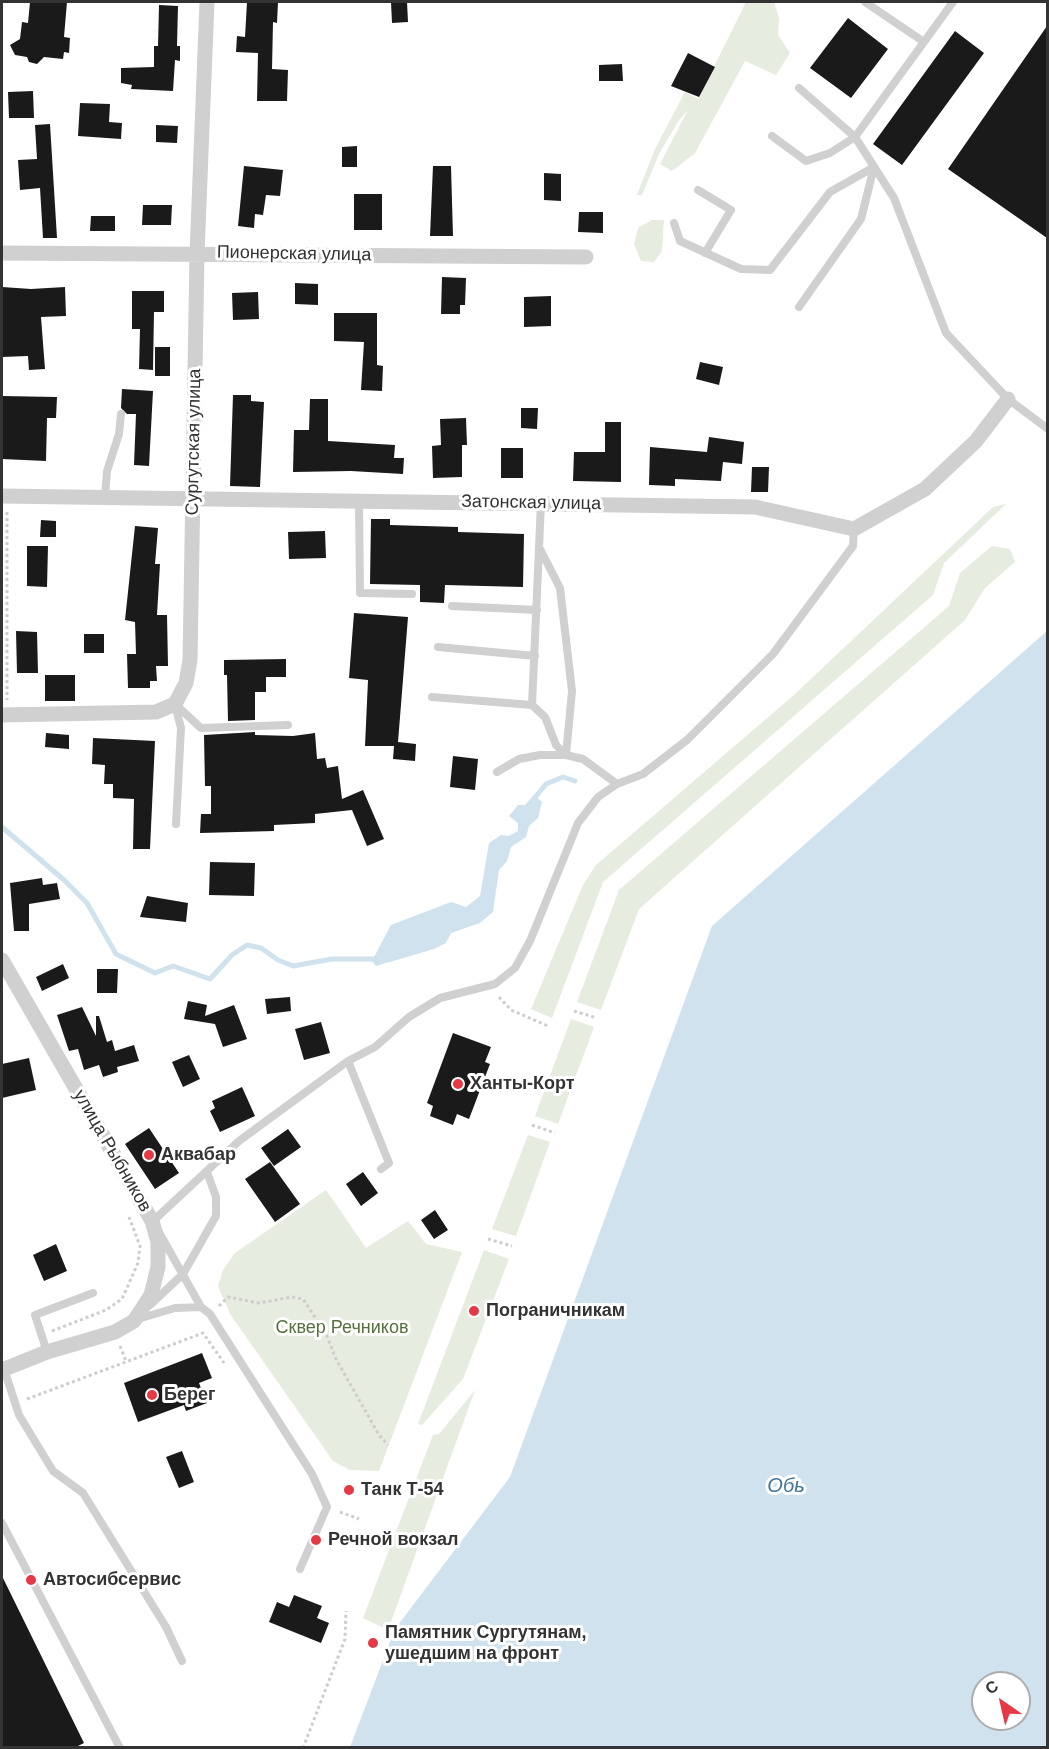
<!DOCTYPE html>
<html>
<head>
<meta charset="utf-8">
<style>
	body { margin:0 }
	#map { position:relative; width:1049px; height:1749px; overflow:hidden; background:#fff; font-family:Helvetica,sans-serif }
	canvas { display:block }
	.frame { position:absolute; inset:0; border:3px solid #333; pointer-events:none }
	.north { position:absolute; left:971px; top:1671px; width:60px; height:60px; box-sizing:border-box; background:#fff; border:2px solid #adadad; border-radius:50%; rotate:326deg; font-size:16px; font-weight:700; line-height:24px; text-align:center; color:#333 }
	.north::after { content:''; display:block; margin:auto; width:21px; height:27px; background:#e63946; clip-path:polygon(50% 0,100% 100%,50% 72%,0 100%) }
</style>
</head>
<body>
<div id="map">
<canvas width="1049" height="1749"></canvas>
<div class="frame"></div>
<div class="north">С</div>
</div>
<script>
const ctx = document.querySelector('canvas').getContext('2d');
ctx.lineJoin = 'round';
function paint(path, color) { ctx.fillStyle = color; ctx.fill(path, 'evenodd'); }
const shape = rows => new Path2D(rows.map(r => 'M' + r).join(''));
function strokePath(path, color, width, dash) { ctx.strokeStyle = color; ctx.lineWidth = width; ctx.lineCap = dash ? 'butt' : 'round'; ctx.setLineDash(dash || []); ctx.stroke(path); }
function label(font, color, halo, rows, align = 'center') {
  ctx.font = font + ' Helvetica,sans-serif'; ctx.lineWidth = 6; ctx.setLineDash([]); ctx.textBaseline = 'middle'; ctx.strokeStyle = halo; ctx.fillStyle = color; for (const [text, x, y, turn = 0] of rows) {
    ctx.save(); ctx.translate(x, y); ctx.rotate((+turn || 0) * Math.PI / 180); ctx.textAlign = isNaN(turn) ? turn : align; if (halo) ctx.strokeText(text, 0, 0); ctx.fillText(text, 0, 0); ctx.restore();
  }
}
paint(shape([
	[746,2,774,2,779,18,778,35,790,53,776,75,745,61,695,153,672,171,660,164,688,110,679,120,659,154,642,195,637,195,655,149,685,92,698,99],
	[652,220,664,220,662,251,654,262,641,261,634,244,638,228],
	[1006,504,944,563,933,595,603,882,552,1018,531,1009,583,885,596,865,794,695,993,507],
	[992,546,1010,549,1015,562,985,588,965,620,639,909,601,1010,577,1002,619,890,949,606,960,573],
	[571,1019,594,1027,558,1124,535,1116],
	[528,1135,550,1142,516,1236,492,1229],
	[326,1190,366,1248,408,1221,426,1244,462,1252,379,1471,350,1470,333,1461,230,1314,218,1286,223,1270,235,1253],
	[484,1250,509,1259,463,1379,422,1425,418,1424],
	[475,1390,388,1630,363,1618,433,1435,439,1434]
]), '#e6ecdf');
paint(shape([
	[1047,631,1047,1747,350,1747,395,1629,510,1477,712,926],
	[983,1683,1019,1683,1019,1719,983,1719],
	[534,795,542,802,538,818,529,826,526,837,511,847,507,861,499,870,493,912,480,923,451,933,446,943,434,949,376,966,372,961,391,925,451,902,466,907,480,896,489,843,501,835,509,836,518,831,518,823,509,816,518,805,525,805]
]), '#cfe2ee');
strokePath(shape([
	[532,801,546,784,563,777,575,781],
	[2,827,64,880,87,903,116,954,155,973,173,966,210,979,232,955,247,945,261,948,278,960,293,966,332,959,376,959]
]), '#cfe2ee', 5);
paint(shape([
	[30,2,67,2,64,37,70,38,69,53,64,52,63,59,44,57,37,64,29,62,27,57,15,55,10,45,20,39,22,22,28,23],
	[247,2,278,2,277,23,273,22,272,69,288,70,287,101,257,101,258,53,236,52,237,36,245,37],
	[391,2,407,2,408,22,392,23],
	[159,5,178,6,177,46,180,46,180,61,175,60,173,91,131,89,132,85,121,83,121,68,154,67,154,46,158,46],
	[848,18,888,49,851,98,810,68],
	[1047,26,1047,238,948,169],
	[955,31,984,53,902,165,873,144],
	[688,53,715,67,699,97,671,86],
	[622,64,623,81,599,81,599,65],
	[33,91,34,118,9,118,8,92],
	[80,103,110,104,109,122,122,123,121,139,78,136],
	[50,124,57,238,43,238,40,188,20,190,18,160,37,159,35,125],
	[156,125,178,126,177,143,156,142],
	[357,146,357,167,342,167,342,147],
	[244,166,283,170,280,196,266,195,263,215,255,214,254,228,238,226],
	[433,166,451,166,453,236,430,236],
	[544,173,561,174,561,201,544,200],
	[354,194,382,194,382,230,354,230],
	[143,205,172,205,171,225,142,225],
	[579,212,603,212,603,233,578,232],
	[91,216,115,216,115,231,90,231],
	[442,277,466,278,465,305,460,305,460,314,441,314],
	[295,283,318,284,318,305,295,304],
	[2,287,31,289,65,287,66,316,41,317,45,369,29,370,28,356,2,357],
	[132,291,164,291,164,312,154,312,153,370,139,369,140,329,132,329],
	[258,292,259,319,233,320,232,293],
	[551,296,551,326,524,327,524,297],
	[334,313,377,313,377,365,383,366,382,391,361,390,364,342,334,341],
	[155,347,170,347,170,376,155,376],
	[700,362,723,367,719,385,696,379],
	[122,389,153,391,149,466,134,465,136,414,127,414,121,408],
	[233,395,251,395,251,401,264,402,260,487,230,486],
	[2,396,57,397,56,418,47,418,46,461,2,459],
	[310,399,328,399,328,441,395,445,394,458,404,458,403,474,351,471,293,472,294,430,309,430],
	[521,408,538,408,537,429,521,428],
	[466,418,467,445,462,445,462,477,433,478,432,446,441,445,440,419],
	[605,422,621,422,621,482,573,481,574,452,605,452],
	[709,437,744,442,742,464,723,462,721,481,675,479,675,486,649,485,650,447,707,452],
	[501,448,523,448,523,478,501,478],
	[752,467,769,467,768,492,751,492],
	[371,519,390,519,390,525,458,527,458,532,524,534,523,587,445,585,444,603,420,602,420,585,370,584],
	[41,520,56,521,56,537,40,537],
	[135,526,158,528,155,564,160,564,157,615,167,615,168,666,156,666,157,681,150,681,150,688,128,688,127,654,136,654,135,622,125,620],
	[325,531,326,558,289,559,288,532],
	[27,546,48,546,47,587,27,586],
	[354,613,408,617,398,742,416,744,415,761,393,759,394,746,365,746,368,680,349,678],
	[16,631,37,632,38,673,17,673],
	[84,634,104,634,104,653,84,653],
	[286,659,286,677,266,677,266,692,255,692,255,720,228,721,227,675,224,675,224,660],
	[45,675,75,675,75,701,45,701],
	[255,732,255,735,293,736,315,733,317,759,325,758,327,768,338,766,342,799,363,790,384,839,367,846,352,810,315,814,315,823,274,825,274,831,200,833,201,814,211,814,211,786,205,786,204,735],
	[46,733,69,735,69,749,45,747],
	[93,738,155,741,150,849,133,849,134,799,113,798,113,784,104,784,105,765,92,764],
	[453,756,478,759,475,790,450,787],
	[210,862,255,863,254,896,209,895],
	[42,878,43,885,57,883,60,899,29,904,29,931,14,931,10,883],
	[147,896,188,903,186,922,140,917],
	[63,964,69,978,42,991,36,977],
	[97,969,118,969,117,993,97,993],
	[290,997,291,1011,267,1014,265,999],
	[188,1001,207,1005,205,1016,234,1005,247,1039,223,1047,215,1024,184,1019],
	[82,1007,96,1036,96,1016,99,1016,107,1042,112,1040,115,1051,134,1045,139,1061,117,1067,118,1072,103,1077,99,1065,84,1070,78,1049,69,1051,57,1015],
	[321,1022,330,1053,304,1060,295,1029],
	[453,1033,491,1047,485,1062,490,1064,469,1119,457,1114,453,1125,430,1116,433,1106,427,1103],
	[189,1055,200,1079,183,1087,172,1062],
	[29,1058,36,1090,2,1098,2,1064],
	[242,1087,255,1116,220,1132,210,1111,215,1108,212,1101],
	[149,1128,179,1173,155,1189,125,1144],
	[288,1129,301,1147,274,1166,261,1148],
	[270,1162,300,1204,275,1222,245,1179],
	[363,1172,378,1193,361,1206,346,1184],
	[435,1210,448,1230,434,1239,421,1220],
	[56,1244,67,1271,44,1281,33,1255],
	[202,1353,212,1378,199,1383,207,1403,186,1411,184,1405,138,1422,124,1383],
	[182,1451,194,1482,179,1488,166,1457],
	[2,1576,84,1743,74,1748,2,1748],
	[294,1595,322,1606,317,1618,329,1623,321,1643,269,1622,277,1602,289,1607]
]), '#1a1a1a');
strokePath(shape([
	[7,512,7,700],
	[499,997,511,1010,548,1026],
	[574,1011,597,1018],
	[532,1125,555,1133],
	[488,1239,512,1246],
	[219,1306,228,1297,259,1303,292,1297,303,1299,326,1334,336,1359,379,1435,388,1445],
	[52,1331,106,1310,122,1299,138,1263,140,1246,129,1217],
	[120,1346,126,1361],
	[27,1399,203,1333,224,1363],
	[340,1512,359,1519],
	[303,1748,345,1639,346,1611]
]), '#cdcdcd', 3, [3, 3]);
strokePath(shape([
	[865,2,924,42],
	[799,88,855,137,894,198,946,333,1008,399,1048,429],
	[772,136,806,161,830,153,855,137,953,2],
	[698,190,731,210,705,253],
	[674,223,680,241,741,269,770,270,830,192,874,167],
	[799,307,861,219,874,167],
	[105,497,107,471,119,434,121,414],
	[359,500,360,593,412,594],
	[540,549,560,588,572,691,566,755],
	[452,606,537,610],
	[438,647,535,656],
	[432,697,532,705,541,503],
	[175,704,201,728,288,725],
	[175,705,181,728,176,824],
	[532,705,545,717,556,745,566,755],
	[497,772,519,759,540,755,566,755,583,759,617,784],
	[348,1061,389,1163,381,1169],
	[153,1221,239,1141,348,1061,375,1047,409,1017,440,998,495,984,515,968,530,941,578,823,598,797,617,784,643,774,687,740,773,654,853,546,854,529],
	[160,1234,201,1307],
	[150,1305,183,1274,216,1216,216,1197,207,1172],
	[138,1319,175,1308,201,1307,210,1314,312,1474,327,1507,300,1569],
	[47,1352,35,1315,93,1293],
	[4,1369,19,1415,53,1471,83,1493,166,1627,182,1661],
	[2,1523,120,1748]
]), '#d0d0d0', 8);
strokePath(shape([
	[2,253,586,257],
	[2,496,755,507,854,529,925,489,976,441,1008,399],
	[2,715,156,712,175,704,186,683,190,660,197,254,207,2],
	[2,960,152,1221,158,1242,158,1267,151,1295,134,1321,115,1332,47,1352,2,1370]
]), '#d0d0d0', 15);
for (const [x, y, r, color] of [
	[458,1084,6,"#e63946"],
	[149,1155,6,"#e63946"],
	[474,1311,6,"#e63946"],
	[152,1395,6,"#e63946"],
	[349,1490,6,"#e63946"],
	[316,1540,6,"#e63946"],
	[31,1580,6,"#e63946"],
	[373,1643,6,"#e63946"]
]) { const dot = new Path2D(); dot.arc(x, y, r, 0, 2 * Math.PI); ctx.fillStyle = color; ctx.fill(dot); strokePath(dot, '#fff', 2); }
label('18px', '#333', '#fff', [
	["Пионерская улица",294,254,1],
	["Сургутская улица",194,442,-89],
	["Затонская улица",531,503,1],
	["улица Рыбников",112,1151,60]
]);
label('bold 18px', '#333', '#fff', [
	["Ханты-Корт",470,1084],
	["Аквабар",161,1155],
	["Пограничникам",486,1311],
	["Берег",164,1395],
	["Танк Т-54",361,1490],
	["Речной вокзал",328,1540],
	["Автосибсервис",43,1580],
	["Памятник Сургутянам,",385,1633],
	["ушедшим на фронт",385,1654]
], 'left');
label('18px', '#56703f', '#fff', [
	["Сквер Речников",342,1328]
]);
label('italic 20px', '#3f7597', '#fff', [
	["Обь",786,1486]
]);
</script>
</body>
</html>
